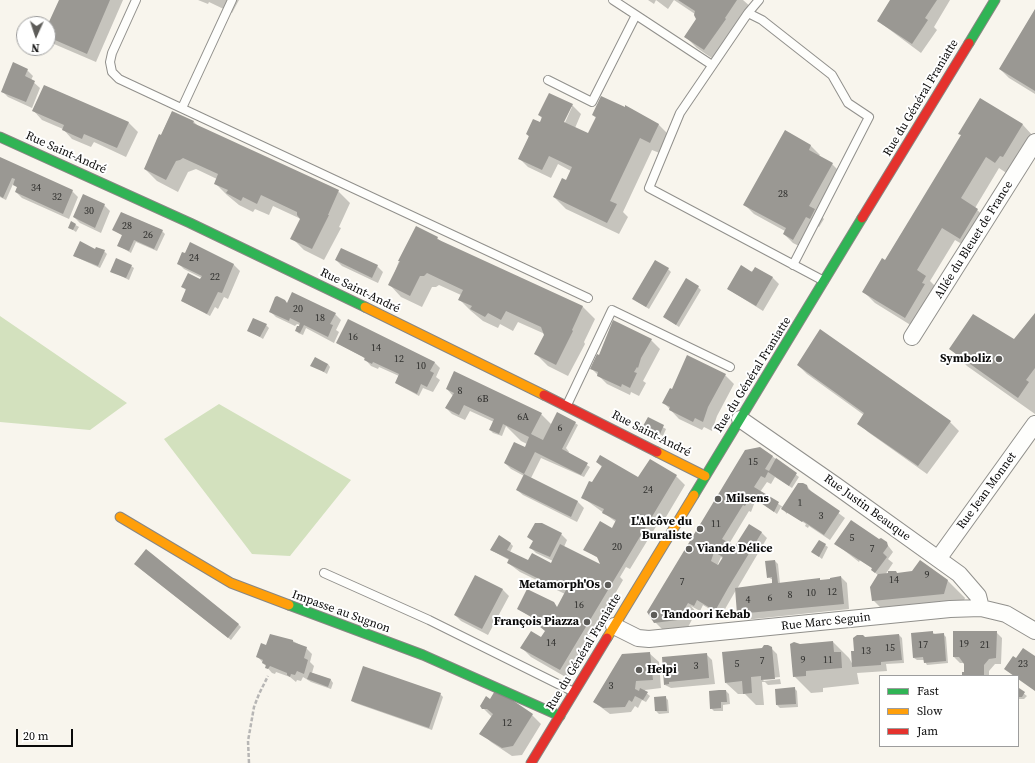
<!DOCTYPE html>
<html>
<head>
<meta charset="utf-8">
<style>
	body { margin:0 }
	#map { position:relative; width:1035px; height:763px; overflow:hidden; background:#f8f5ed; font-family:"Source Serif 4",serif }
	canvas { display:block }
	.legend { position:absolute; left:879px; top:675px; width:140px; height:72px; box-sizing:border-box; background:#fff; border:1px solid #9d9d9d; margin:0; padding:5px 7px; list-style:none; font-size:12px; color:#0a0a0a }
	.legend li { display:flex; align-items:center; gap:8px; height:20px }
	.legend b { width:20px; border:1px solid #9d9d9d }
	.north { position:absolute; left:16px; top:16px; width:40px; height:40px; box-sizing:border-box; background:#fff; border:1px solid #9d9d9d; border-radius:50%; rotate:183deg; font-size:11px; font-weight:700; line-height:16px; text-align:center; color:#0a0a0a }
	.north::after { content:''; display:block; margin:auto; width:14px; height:18px; background:#5d5c59; clip-path:polygon(50% 0,100% 100%,50% 72%,0 100%) }
	.scale { position:absolute; left:16px; top:729px; width:57px; height:18px; box-sizing:border-box; border:2px solid #0a0a0a; border-top:0; padding-left:5px; font-size:12px; line-height:14px; white-space:nowrap; color:#0a0a0a; -webkit-text-stroke:3px #fff; paint-order:stroke }
</style>
</head>
<body>
<div id="map">
<canvas width="1035" height="763"></canvas>
<ul class="legend">
<li><b style="height:5px;background:#30b455"></b>Fast</li>
<li><b style="height:5px;background:#ff9f0a"></b>Slow</li>
<li><b style="height:5px;background:#e5322d"></b>Jam</li>
</ul>
<div class="north">N</div>
<div class="scale">20 m</div>
</div>
<script>
const ctx = document.querySelector('canvas').getContext('2d');
ctx.lineJoin = 'round';
function paint(path, color) { ctx.fillStyle = color; ctx.fill(path, 'evenodd'); }
const shape = rows => new Path2D(rows.map(r => 'M' + r).join(''));
function strokePath(path, color, width, dash) { ctx.strokeStyle = color; ctx.lineWidth = width; ctx.lineCap = dash ? 'butt' : 'round'; ctx.setLineDash(dash || []); ctx.stroke(path); }
function label(font, color, halo, rows, align = 'center') {
  ctx.font = font + ' "Source Serif 4",serif'; ctx.lineWidth = 4; ctx.setLineDash([]); ctx.textBaseline = 'middle'; ctx.strokeStyle = halo; ctx.fillStyle = color; for (const [text, x, y, turn = 0] of rows) {
    ctx.save(); ctx.translate(x, y); ctx.rotate((+turn || 0) * Math.PI / 180); ctx.textAlign = isNaN(turn) ? turn : align; if (halo) ctx.strokeText(text, 0, 0); ctx.fillText(text, 0, 0); ctx.restore();
  }
}
paint(shape([
	[0,316,127,403,90,430,0,422],
	[219,404,351,480,290,556,252,554,164,439]
]), '#d3e1be');
paint(shape([
	[60,0,123,0,96,62,54,44,48,38,48,27],
	[198,0,239,0,232,13,209,2,208,4],
	[648,0,743,0,752,8,716,61,697,48,685,36,697,19,695,14,674,0,668,9,656,0,654,4],
	[891,0,950,0,934,27,937,30,921,53,878,21],
	[1035,11,1035,94,1009,78,1000,69],
	[27,70,33,76,31,80,40,88,32,108,8,97,2,91],
	[45,86,129,123,138,132,126,157,94,142,91,147,72,139,63,129,42,120,33,110],
	[980,99,1023,125,1034,137,1008,174,999,168,975,208,989,221,972,250,955,240,930,281,938,289,917,329,875,303,863,291,885,261,962,135],
	[572,105,581,114,575,128,589,134,596,118,593,115,658,124,670,136,662,154,652,150,623,212,628,217,619,234,566,209,554,197,566,181,571,171,558,164,551,178,528,167,519,158,529,137,527,134,540,123,542,118,539,115],
	[570,107,572,107,563,127,561,126],
	[172,112,194,122,198,126,338,191,350,203,339,227,341,228,324,260,304,250,292,238,301,219,273,206,269,215,255,209,253,212,239,205,227,195,215,183,217,179,196,169,188,172,178,192,157,181,145,169],
	[785,132,811,146,820,155,819,156,832,164,841,173,819,214,824,219,819,227,816,225,803,248,793,243,784,234,785,231,754,214,745,205],
	[0,158,72,191,78,197,69,219,22,198,16,192,18,188,13,184,6,200,0,197],
	[104,205,110,211,101,233,80,223,74,217],
	[72,223,79,227,76,232,70,228],
	[114,230,162,231,165,234,157,251,136,242,131,253,119,246,123,236],
	[437,238,442,242,583,307,595,319,584,342,585,344,568,376,548,366,536,354,545,334,518,322,513,331,500,324,498,328,483,321,471,311,459,299,461,295,439,285,436,287,432,287,422,307,401,297,390,285,399,261],
	[190,243,234,265,240,271,228,299,224,297,218,309,215,307,210,316,182,301,186,290,182,287,202,278,184,269,178,263,186,254],
	[96,250,104,251,107,254,100,268,74,256],
	[336,260,377,266,383,272,378,283,342,266],
	[131,266,134,268,129,280,111,271],
	[756,268,773,278,779,284,763,311,728,289],
	[668,269,671,272,649,309,636,301],
	[698,287,701,290,679,327,664,317],
	[288,304,335,314,341,320,336,330,339,332,334,343,306,328,303,335,298,333,296,330,300,325,297,324,295,326,276,317,270,311],
	[1035,315,1035,414,967,366,951,349,1014,341],
	[266,325,269,328,263,339,248,330],
	[651,340,660,349,643,381,646,383,639,396,631,392,630,395,607,384,592,369,599,356],
	[337,343,434,362,440,368,436,377,440,380,433,392,423,388,419,396,399,385,396,382,399,376,379,367,378,369,371,366,363,357],
	[328,364,330,367,327,374,312,365],
	[798,365,950,422,959,431,927,474,868,432,859,423,864,415,807,374],
	[725,375,734,384,717,416,712,431,704,427,702,430,679,419,664,403,673,390],
	[447,389,541,414,552,425,575,423,578,425,566,448,569,452,568,454,590,467,584,477,541,458,531,478,578,502,584,508,577,522,523,495,517,490,524,476,511,469,505,463,525,448,527,444,521,441,506,426,502,436,493,433,490,430,494,422,470,411,465,420,452,414,446,408,453,396],
	[648,419,666,429,663,436,644,426],
	[772,456,799,477,792,488,775,477,771,484,767,482,760,492,783,507,807,486,813,494,845,518,830,540,809,526,808,528,805,526,806,524,787,512,787,514,781,507,777,514,756,499,751,512,749,511,729,544,735,547,761,532,767,538,737,589,775,584,773,580,768,577,775,561,778,564,780,584,820,580,821,581,841,577,847,583,849,609,744,620,738,614,736,590,721,616,703,605,700,611,691,606,696,612,687,629,664,631,655,622],
	[721,557,723,559,718,567,717,566],
	[597,462,639,478,676,476,685,485,663,522,660,520,630,569,626,567,620,577,623,580,590,637,593,640,569,679,531,657,522,648,541,638,546,631,543,620,540,618,538,621,518,609,558,608,565,594,520,572,508,563,509,560,491,550,510,543,513,546,510,552,532,564,551,564,553,561,536,553,530,547,534,541,528,537,541,524,561,534,567,540,564,547,602,566,598,558,584,549,612,529,616,522,582,497,596,485,602,467],
	[819,541,828,547,822,559,813,552],
	[879,541,886,543,893,552,888,559,893,563,885,575,896,572,898,574,948,581,965,598,960,610,890,617,873,600,879,576,872,570,873,569,860,560,859,562,836,544],
	[138,567,238,624,241,627,231,640],
	[476,576,503,590,509,596,488,635,461,621,455,615],
	[932,632,935,634,943,634,946,637,948,663,927,665,924,660,917,660,914,658],
	[996,632,1002,638,1001,664,995,664,989,671,989,676,963,676,965,673,965,663,960,663,954,657],
	[899,635,902,638,904,663,886,664,887,671,857,673,859,684,823,688,823,692,811,693,794,676,800,645,833,642,849,658,853,665,855,652,865,638],
	[293,641,306,648,312,654,310,662,314,666,312,673,331,680,333,683,331,689,311,682,303,677,301,681,297,680,296,682,290,677,276,672,275,674,272,673,258,657,267,646],
	[771,648,777,654,780,677,762,679,764,681,780,679,781,684,768,685,765,682,762,682,764,705,756,705,745,694,738,694,726,683],
	[649,653,659,662,661,688,645,690,645,692,650,696,646,702,642,700,638,708,635,706,631,712,610,714,594,702],
	[706,654,712,660,715,684,671,688,665,685],
	[794,688,797,691,798,707,780,708,777,705],
	[1019,690,1027,696,1024,699,1018,699],
	[726,691,729,694,730,704,723,705,723,711,714,711,711,708],
	[440,694,443,697,432,730,355,703,352,701],
	[665,697,668,700,669,713,659,714,656,711],
	[481,706,532,715,541,724,522,755,512,756,491,742,482,733,492,717]
]), '#0003');
paint(shape([
	[59,0,110,0,87,54,48,37,48,24],
	[678,0,737,0,725,18,726,19,704,50,684,37,696,19,694,15,695,11],
	[890,0,937,0,925,18,928,20,912,44,877,21],
	[1035,9,1035,91,999,69],
	[13,62,28,69,25,76,35,81,26,102,1,92],
	[44,85,129,122,117,148,84,134,82,139,62,130,64,125,32,111],
	[549,93,573,104,564,122,588,133,596,117,592,115,601,96,625,107,625,105,659,124,650,143,640,138,610,201,617,204,607,223,553,197,562,178,566,180,572,167,549,156,542,170,518,159,529,136,526,134,533,119,540,122,542,117,538,115],
	[980,98,1023,124,1003,157,1000,156,995,163,986,157,961,198,978,209,960,239,942,228,917,270,926,276,922,283,925,284,905,318,862,292,882,258,885,260,961,135,958,134],
	[172,111,194,121,193,123,339,190,328,215,329,215,312,249,290,239,300,219,297,215,297,212,261,195,257,204,243,197,241,201,226,193,228,190,214,184,218,174,183,158,180,160,176,161,166,180,144,169,159,134,161,135],
	[785,130,811,145,809,150,833,163,809,206,815,209,810,219,806,217,793,240,783,234,786,228,743,205],
	[0,157,73,190,63,214,15,192,17,187,13,185,15,179,12,178,3,198,0,196],
	[83,194,105,204,95,228,73,217],
	[121,212,163,230,154,249,134,240,129,251,117,246,122,235,112,230],
	[71,221,76,224,73,230,68,228],
	[416,226,438,237,437,239,583,306,572,330,573,331,556,365,534,354,544,335,541,327,506,311,501,320,488,313,485,317,470,309,472,306,458,300,463,290,427,273,424,276,420,276,410,296,388,285,400,261,398,261],
	[80,241,95,249,96,247,105,250,98,266,73,256],
	[190,242,234,264,222,293,218,292,207,314,181,301,186,289,181,287,188,273,200,279,202,276,177,264,182,252,185,253],
	[341,248,378,265,372,278,335,260],
	[116,258,132,265,126,278,110,272],
	[655,260,669,268,646,307,632,299],
	[741,265,752,272,755,267,773,277,756,306,727,289],
	[686,278,699,286,676,325,663,317],
	[292,292,336,313,330,324,333,325,328,337,304,325,300,333,295,331,297,326,299,326,300,323,290,318,289,321,269,312,275,297,277,296,285,300,287,303],
	[1035,313,1035,368,1026,380,1029,382,1018,398,949,349,973,314,1014,339],
	[253,318,267,324,260,337,247,331],
	[348,319,435,362,430,371,434,373,427,387,421,384,417,394,395,383,399,374,373,362,372,364,364,360,365,358,336,343],
	[613,320,652,339,641,358,638,368,637,367,634,372,637,373,630,388,622,384,621,387,597,376,598,372,590,369,597,354,599,355],
	[820,329,951,421,918,466,857,424,864,413,797,365],
	[687,355,726,374,708,407,703,422,695,418,693,422,669,410,670,407,662,403,670,388,672,389],
	[315,357,328,364,324,372,310,366],
	[454,371,542,413,531,434,543,440,557,412,576,422,562,449,588,463,581,475,535,452,524,474,504,463,514,442,525,447,529,437,503,424,499,434,492,431,489,430,494,419,464,405,459,415,445,408,454,393,446,389],
	[648,417,664,425,660,434,643,426],
	[760,447,773,456,765,469,769,471,776,458,797,473,789,486,768,472,765,478,761,476,754,487,779,502,774,512,749,495,747,498,749,499,745,506,743,505,722,539,735,546,749,524,762,532,728,588,715,611,697,600,694,606,688,603,678,620,654,623,647,612,745,450],
	[714,552,723,557,718,565,711,561],
	[600,455,638,477,650,459,677,475,560,670,520,648,531,631,541,637,545,631,539,626,543,619,537,616,535,619,517,609,527,589,554,602,557,607,566,590,561,590,507,563,509,559,490,550,499,535,511,543,507,550,528,560,532,553,551,563,560,544,600,564,597,557,583,550,600,521,612,528,616,520,602,513,604,509,581,498,589,481,592,482,602,466,596,462],
	[524,474,578,501,571,517,516,490],
	[798,483,803,483,807,485,808,489,840,511,824,535,803,521,802,522,781,509],
	[851,520,879,539,881,538,887,542,888,546,883,553,887,557,875,573,871,570,872,568,834,544],
	[535,523,542,523,562,533,550,557,529,548,533,541,527,537],
	[819,540,826,544,819,557,811,552],
	[146,549,239,624,228,638,134,564],
	[775,560,778,583,820,578,820,580,830,579,830,578,841,576,844,604,737,614,735,588,772,583,772,577,767,578,765,561],
	[920,560,948,580,944,594,872,601,870,587,878,574,888,573,888,571,896,571,897,573,912,571],
	[475,575,503,589,482,629,454,615],
	[933,631,933,634,944,633,946,661,924,663,923,657,913,658,911,633],
	[953,631,997,631,996,658,989,659,984,665,984,676,962,676,962,672,964,672,964,664,959,657,953,657],
	[270,634,293,640,293,642,307,647,304,658,308,660,304,674,297,671,295,675,291,674,290,677,287,675,287,673,270,666,268,669,265,668,266,665,262,663,263,660,256,657,261,643,266,645],
	[899,634,902,660,881,662,881,665,852,667,851,651,854,651,853,638,857,635,863,635,865,637],
	[833,641,834,652,841,652,842,668,806,671,806,676,793,677,790,644,794,642,800,644],
	[764,645,768,645,772,647,775,679,761,680,761,676,751,677,752,693,743,694,742,681,725,683,722,652,762,648],
	[1023,648,1035,656,1035,691,1018,679,1018,676,1014,676,1004,669,1013,656,1016,658],
	[650,652,653,680,636,681,635,689,639,691,640,688,648,692,643,700,635,696,632,702,629,700,625,707,603,708,593,702,622,654],
	[707,653,709,678,669,682,669,684,664,685,662,657],
	[363,666,441,693,429,728,351,701],
	[310,672,331,679,328,687,307,679],
	[795,687,796,704,776,705,775,689],
	[1019,688,1025,692,1022,697,1018,697],
	[496,689,533,714,513,746,502,748,479,734,493,714,487,709,482,709,480,706,486,696,490,699],
	[719,690,726,690,727,702,721,702,721,708,710,709,709,691],
	[666,696,667,711,655,711,654,697]
]), '#9a9893');
const lane = shape([
	[136,0,112,53,110,62,112,72,119,79,588,298],
	[748,13,759,0],
	[636,15,712,65],
	[548,80,592,102,636,15,613,0],
	[182,108,232,0],
	[793,265,869,117,848,103,832,75,762,20,748,13,680,113,649,188,824,281],
	[567,405,612,310,730,367],
	[324,573,429,620,574,692]
]);
const street = shape([
	[912,337,1035,142],
	[740,419,835,485,959,574,978,596,981,608],
	[938,559,1035,424],
	[614,626,638,638,649,639,950,609,981,608,1006,614,1035,631]
]);
const fast = shape([
	[969,43,995,0],
	[0,137,190,223,365,307],
	[694,495,862,218],
	[289,605,423,655,560,716]
]);
const slow = shape([
	[365,307,544,395],
	[657,452,705,476],
	[120,517,231,583,289,605],
	[607,638,694,495]
]);
const jam = shape([
	[862,218,969,43],
	[544,395,657,452],
	[531,763,607,638]
]);
strokePath(lane, '#91908c', 10);
strokePath(street, '#91908c', 18);
strokePath(fast, '#888683', 11);
strokePath(slow, '#888683', 11);
strokePath(jam, '#888683', 11);
strokePath(shape([
	[249,763,248,741,254,707,259,694,268,676]
]), '#b7b6b5', 2.5, [4, 2]);
strokePath(lane, '#fefefc', 8);
strokePath(street, '#fefefc', 16);
strokePath(fast, '#30b455', 9);
strokePath(slow, '#ff9f0a', 9);
strokePath(jam, '#e5322d', 9);
for (const [x, y, r, color] of [
	[999,359,4,"#5d5c59"],
	[718,499,4,"#5d5c59"],
	[700,529,4,"#5d5c59"],
	[689,549,4,"#5d5c59"],
	[608,585,4,"#5d5c59"],
	[654,615,4,"#5d5c59"],
	[587,622,4,"#5d5c59"],
	[639,670,4,"#5d5c59"]
]) { const dot = new Path2D(); dot.arc(x, y, r, 0, 2 * Math.PI); ctx.fillStyle = color; ctx.fill(dot); strokePath(dot, '#fff', 1.5); }
label('10px', '#2e2e2c', null, [
	["34",36,188],
	["28",783,194],
	["32",57,197],
	["30",89,211],
	["28",127,226],
	["26",148,235],
	["24",194,258],
	["22",215,277],
	["20",298,309],
	["18",320,318],
	["16",353,337],
	["14",376,348],
	["12",399,359],
	["10",421,366],
	["8",460,391],
	["6B",483,399],
	["6A",523,417],
	["6",560,428],
	["15",753,462],
	["24",648,490],
	["1",800,503],
	["3",821,516],
	["11",716,524],
	["5",852,538],
	["20",617,547],
	["7",872,549],
	["9",927,575],
	["14",894,580],
	["7",682,582],
	["12",832,592],
	["10",811,593],
	["8",790,595],
	["6",770,598],
	["4",748,600],
	["16",579,605],
	["14",551,643],
	["19",964,644],
	["17",923,645],
	["21",985,645],
	["15",890,648],
	["13",866,651],
	["9",803,660],
	["11",828,660],
	["7",762,661],
	["5",737,664],
	["23",1023,664],
	["3",696,666],
	["3",611,686],
	["12",507,723]
]);
label('12px', '#0a0a0a', '#fff', [
	["Rue du Général Franiatte",921,98,-59],
	["Rue Saint-André",66,153,24],
	["Allée du Bleuet de France",974,240,-58],
	["Rue Saint-André",360,291,26],
	["Rue du Général Franiatte",753,375,-58],
	["Rue Saint-André",651,434,27],
	["Rue Jean Monnet",987,491,-54],
	["Rue Justin Beauque",867,508,36],
	["Impasse au Sugnon",341,612,20],
	["Rue Marc Seguin",826,622,-6],
	["Rue du Général Franiatte",584,652,-59]
]);
label('bold 12px', '#0a0a0a', '#fff', [
	["Symboliz",991,359],
	["Milsens",726,499,"left"],
	["L'Alcôve du",692,522],
	["Buraliste",692,536],
	["Viande Délice",697,549,"left"],
	["Metamorph'Os",600,585],
	["Tandoori Kebab",662,615,"left"],
	["François Piazza",579,622],
	["Helpi",647,670,"left"]
], 'right');
</script>
</body>
</html>
